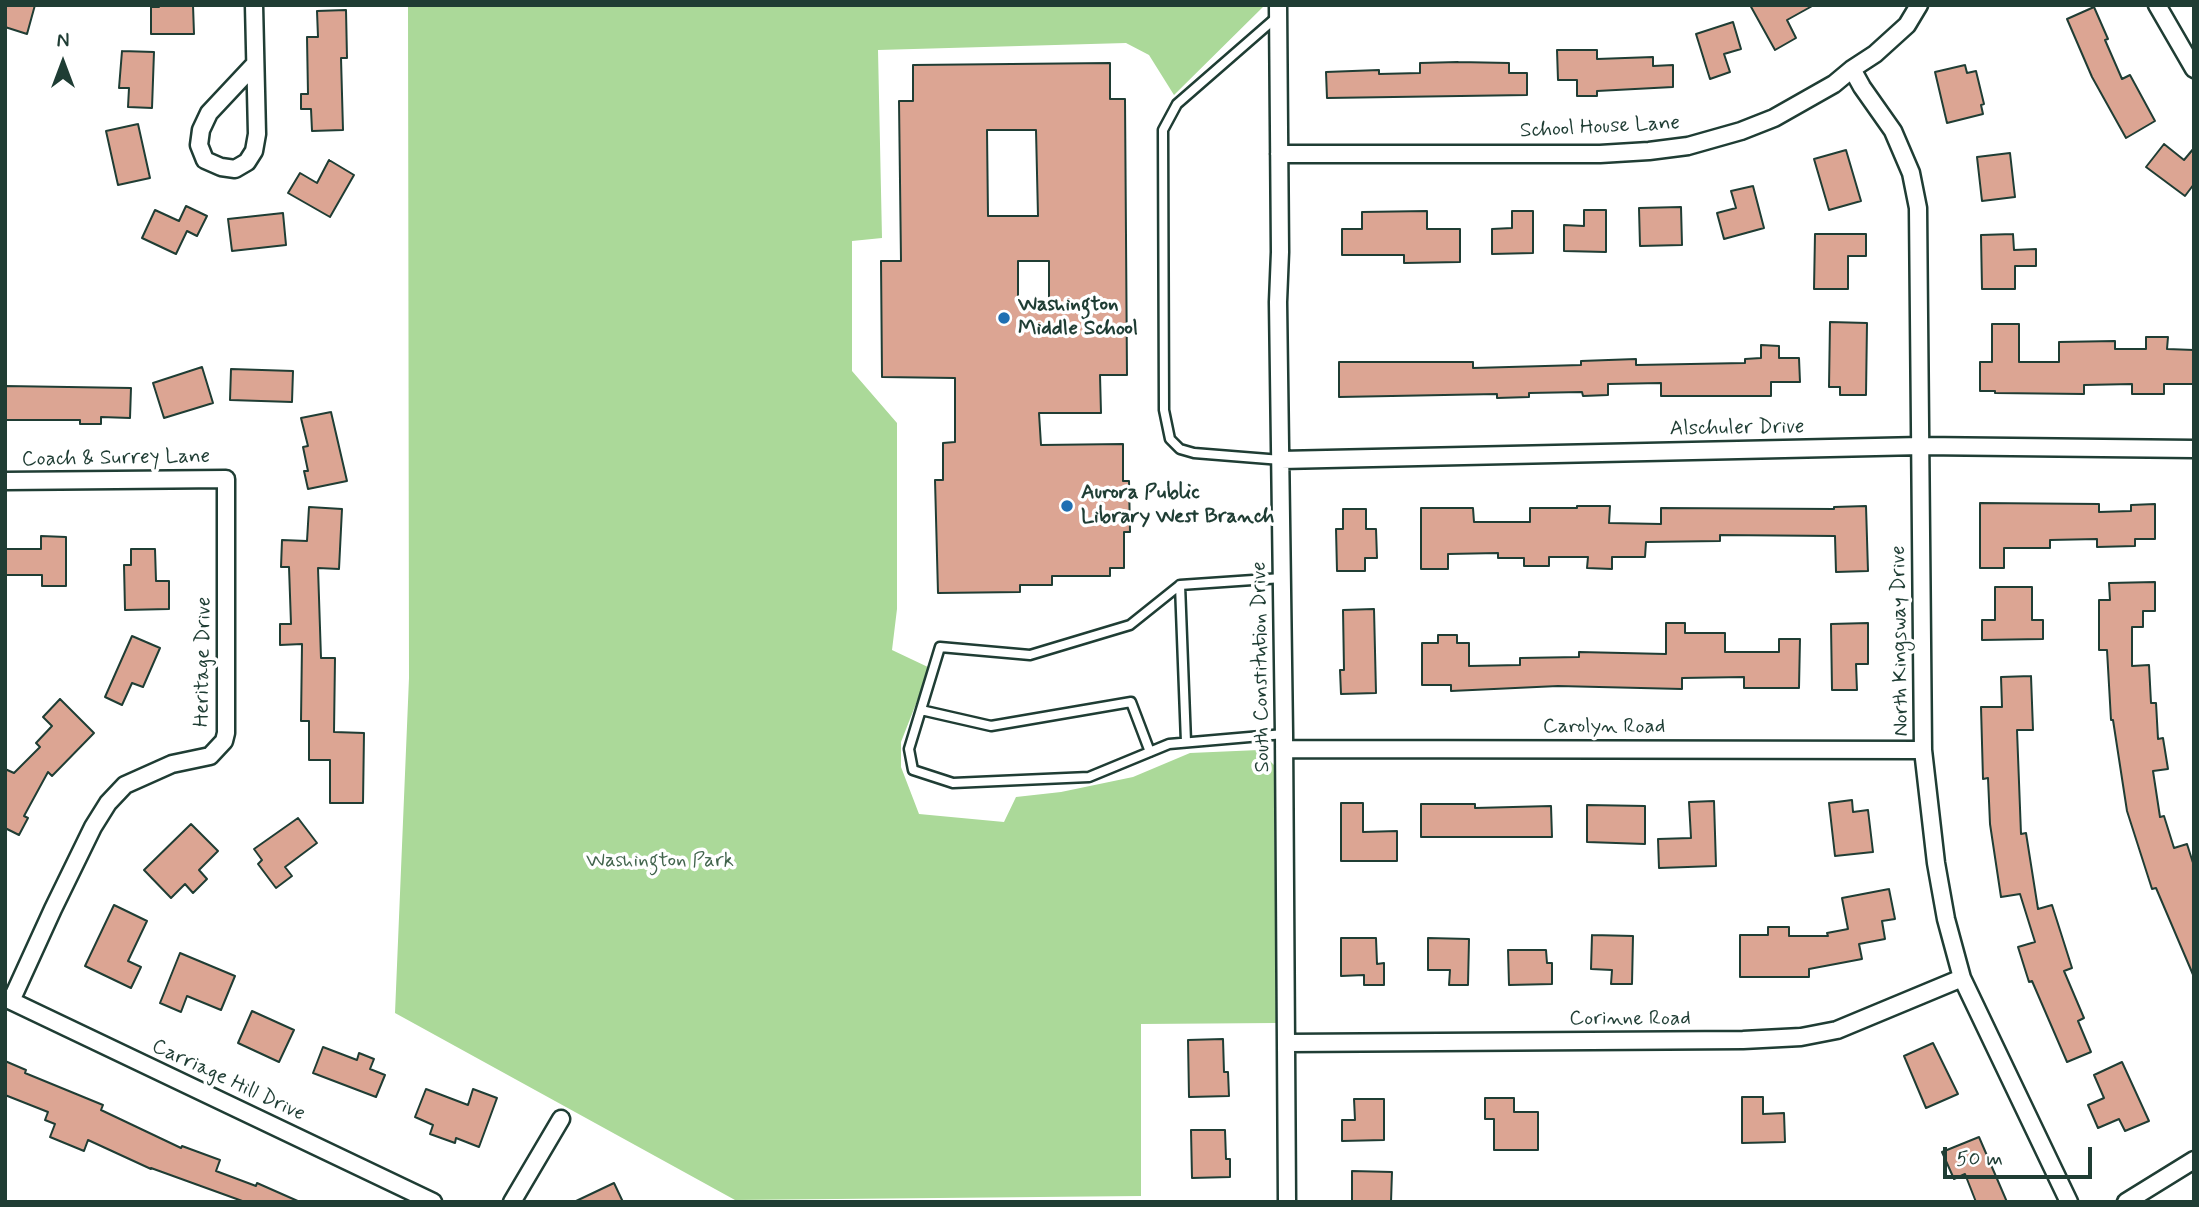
<!DOCTYPE html>
<html>
<head>
<meta charset="utf-8">
<style>
	body { margin:0 }
	#map { position:relative; width:2199px; height:1207px; overflow:hidden; background:#fff; font-family:Mynerve,sans-serif }
	canvas { display:block }
	.frame { position:absolute; inset:0; border:7px solid #1f3d34; pointer-events:none }
	.north { position:absolute; left:28px; top:28px; width:70px; height:70px; -webkit-text-stroke:5px #fff; paint-order:stroke; rotate:0deg; font-size:19px; font-weight:700; line-height:28px; text-align:center; color:#1f3d34 }
	.north::after { content:''; display:block; margin:auto; width:24px; height:32px; background:#1f3d34; clip-path:polygon(50% 0,100% 100%,50% 72%,0 100%) }
	.scale { position:absolute; left:1943px; top:1147px; width:149px; height:32px; box-sizing:border-box; border:4px solid #1f3d34; border-top:0; padding-left:9px; font-size:21px; line-height:24px; white-space:nowrap; color:#1f3d34; -webkit-text-stroke:5px #fff; paint-order:stroke }
</style>
</head>
<body>
<div id="map">
<canvas width="2199" height="1207"></canvas>
<div class="frame"></div>
<div class="north">N</div>
<div class="scale">50 m</div>
</div>
<script>
const ctx = document.querySelector('canvas').getContext('2d');
ctx.lineJoin = 'round';
function paint(path, color) { ctx.fillStyle = color; ctx.fill(path, 'evenodd'); }
const shape = rows => new Path2D(rows.map(r => 'M' + r).join(''));
function strokePath(path, color, width, dash) { ctx.strokeStyle = color; ctx.lineWidth = width; ctx.lineCap = dash ? 'butt' : 'round'; ctx.setLineDash(dash || []); ctx.stroke(path); }
function label(font, color, halo, rows, align = 'center') {
  ctx.font = font + ' Mynerve,sans-serif'; ctx.lineWidth = 7; ctx.setLineDash([]); ctx.textBaseline = 'middle'; ctx.strokeStyle = halo; ctx.fillStyle = color; for (const [text, x, y, turn = 0] of rows) {
    ctx.save(); ctx.translate(x, y); ctx.rotate((+turn || 0) * Math.PI / 180); ctx.textAlign = isNaN(turn) ? turn : align; if (halo) ctx.strokeText(text, 0, 0); ctx.fillText(text, 0, 0); ctx.restore();
  }
}
paint(shape([
	[408,5,1265,5,1174,95,1149,55,1126,43,878,50,882,238,852,241,852,371,897,423,897,609,892,650,930,668,901,742,901,767,919,814,1004,822,1016,797,1061,792,1133,777,1190,753,1259,750,1274,765,1276,1023,1141,1024,1141,1196,735,1200,395,1013,409,678]
]), '#abd999');
const building = shape([
	[5,5,35,5,27,34,5,27,5,5],
	[159,5,193,5,194,34,151,34,151,7,159,7,159,5],
	[1750,5,1814,5,1787,20,1796,38,1775,50,1750,5],
	[2094,7,2108,39,2105,40,2122,79,2130,75,2155,121,2126,138,2092,77,2067,19,2094,7],
	[346,10,347,58,341,58,343,130,312,131,311,109,301,109,301,94,308,94,307,37,318,37,317,11,346,10],
	[1733,22,1741,49,1724,54,1730,72,1710,79,1696,34,1733,22],
	[1557,50,1597,50,1597,59,1653,57,1653,66,1673,65,1673,87,1597,91,1597,96,1577,96,1577,80,1558,80,1557,50],
	[122,51,154,52,152,108,128,107,129,88,119,88,122,51],
	[1458,62,1509,63,1509,73,1527,73,1527,95,1327,98,1326,72,1379,70,1379,74,1420,73,1420,63,1458,62],
	[1110,63,1110,99,1125,99,1127,375,1100,375,1101,413,1039,413,1041,445,1123,444,1123,481,1129,481,1130,532,1124,532,1124,568,1110,568,1110,576,1052,576,1052,585,1020,585,1020,592,938,593,935,480,943,480,943,443,955,442,955,378,882,377,881,261,901,261,899,101,913,101,913,65,1110,63],
	[987,130,1036,130,1038,216,988,216,987,130],
	[1018,261,1049,261,1049,304,1018,304,1018,261],
	[1965,65,1967,73,1976,71,1984,104,1981,105,1983,114,1947,123,1935,72,1965,65],
	[138,124,150,178,118,185,106,131,138,124],
	[2164,144,2184,160,2194,148,2194,184,2185,196,2146,167,2164,144],
	[1846,150,1861,201,1829,210,1814,159,1846,150],
	[2010,153,2015,197,1982,201,1977,157,2010,153],
	[329,160,354,175,330,217,288,193,300,173,317,183,329,160],
	[1753,186,1764,228,1724,239,1717,213,1736,208,1731,191,1753,186],
	[186,206,207,216,197,236,187,231,176,254,142,238,155,210,179,221,186,206],
	[1681,207,1682,245,1640,246,1639,208,1681,207],
	[1584,210,1606,210,1606,252,1564,251,1564,225,1584,226,1584,210],
	[1427,211,1427,229,1460,229,1460,262,1404,263,1404,255,1342,255,1342,229,1362,229,1362,212,1427,211],
	[1512,211,1533,211,1533,253,1492,254,1492,229,1512,228,1512,211],
	[283,213,286,245,232,251,228,219,283,213],
	[1815,234,1866,234,1866,256,1848,256,1848,289,1814,289,1815,234],
	[2013,234,2014,250,2036,249,2036,266,2015,266,2015,289,1982,289,1981,235,2013,234],
	[1830,322,1867,323,1866,395,1840,395,1840,387,1829,387,1830,322],
	[1992,324,2019,324,2019,362,2059,362,2059,342,2115,341,2115,349,2146,349,2146,337,2168,337,2167,349,2194,350,2194,384,2164,384,2164,394,2132,394,2132,384,2084,385,2084,394,1995,393,1995,391,1980,391,1980,362,1992,362,1992,324],
	[1761,345,1779,346,1779,358,1799,358,1800,382,1771,382,1771,396,1661,396,1661,383,1608,384,1608,395,1583,396,1582,392,1529,393,1529,397,1497,398,1497,394,1339,397,1339,362,1473,362,1473,368,1581,365,1581,361,1636,359,1636,365,1745,363,1745,359,1761,358,1761,345],
	[202,367,213,403,164,418,153,383,202,367],
	[231,369,293,371,292,402,230,400,231,369],
	[5,386,131,388,130,418,101,417,101,424,80,424,80,420,5,420,5,386],
	[331,412,347,481,308,489,304,471,308,471,303,447,308,446,301,418,331,412],
	[1980,503,2099,504,2099,512,2131,511,2131,505,2155,504,2155,539,2135,539,2135,546,2097,547,2097,539,2050,540,2050,548,2004,548,2004,568,1980,568,1980,503],
	[1577,506,1610,506,1609,523,1661,524,1661,508,1834,509,1834,507,1866,506,1868,571,1836,572,1835,536,1720,535,1720,541,1646,542,1645,557,1612,557,1612,569,1587,568,1588,557,1549,557,1549,566,1524,566,1524,558,1498,558,1498,553,1448,554,1448,569,1421,569,1421,508,1473,508,1474,522,1530,522,1530,508,1577,508,1577,506],
	[309,507,342,509,339,569,318,568,321,658,335,658,334,732,364,733,363,803,330,803,330,760,309,760,309,721,301,721,302,644,280,645,280,624,291,624,289,567,281,567,282,540,307,541,309,507],
	[1343,509,1366,509,1366,529,1376,529,1377,558,1365,558,1365,571,1337,571,1336,529,1343,529,1343,509],
	[41,536,66,537,66,586,42,586,42,575,5,575,5,549,41,549,41,536],
	[131,549,155,549,156,581,169,581,169,609,125,610,124,565,131,565,131,549],
	[2155,582,2155,611,2143,611,2143,627,2132,627,2132,666,2149,665,2151,703,2156,703,2158,739,2163,738,2168,769,2153,771,2160,817,2164,816,2174,848,2187,844,2194,866,2194,977,2156,888,2152,889,2127,811,2113,720,2111,720,2107,650,2099,650,2099,600,2110,600,2109,583,2155,582],
	[1995,587,2032,587,2032,620,2043,620,2043,639,1982,640,1982,620,1995,620,1995,587],
	[1374,609,1376,693,1341,694,1340,670,1344,670,1343,610,1374,609],
	[1666,623,1685,623,1685,633,1725,633,1725,652,1779,652,1779,639,1800,639,1799,688,1744,688,1744,677,1682,678,1682,689,1558,686,1451,691,1451,685,1422,685,1422,643,1438,643,1438,635,1457,635,1457,643,1469,643,1469,666,1520,665,1520,658,1579,657,1579,652,1666,654,1666,623],
	[1868,623,1868,664,1856,664,1857,690,1832,690,1831,624,1868,623],
	[132,636,160,648,143,687,132,683,122,705,105,697,132,636],
	[2031,676,2033,730,2017,730,2021,834,2026,833,2038,909,2052,905,2072,968,2064,971,2084,1018,2078,1021,2091,1052,2067,1062,2032,981,2029,982,2018,947,2035,942,2020,894,2001,897,1990,824,1988,778,1983,779,1981,707,2002,707,2001,677,2031,676],
	[60,699,94,733,52,776,48,772,24,816,28,818,19,835,5,828,5,769,14,773,40,747,36,743,52,726,43,717,60,699],
	[1852,800,1853,812,1868,810,1873,852,1835,856,1829,803,1852,800],
	[1714,801,1716,866,1659,868,1658,839,1691,838,1689,802,1714,801],
	[1341,803,1363,803,1363,832,1397,831,1397,861,1341,861,1341,803],
	[1421,804,1475,804,1475,808,1551,806,1552,837,1421,837,1421,804],
	[1587,805,1645,806,1645,844,1587,842,1587,805],
	[298,818,317,843,285,867,292,876,276,888,258,864,262,860,254,849,298,818],
	[191,824,218,851,199,870,207,879,193,893,185,884,171,898,144,870,191,824],
	[1889,889,1895,919,1882,921,1885,939,1859,944,1862,959,1809,969,1809,977,1740,977,1740,935,1768,935,1768,927,1789,927,1789,936,1828,936,1827,933,1848,929,1842,898,1889,889],
	[114,905,147,921,128,961,141,967,131,988,85,966,114,905],
	[1592,935,1633,936,1632,984,1611,984,1612,970,1591,969,1592,935],
	[1341,938,1376,938,1377,964,1384,963,1384,985,1364,985,1364,975,1341,976,1341,938],
	[1428,938,1469,939,1468,985,1449,985,1450,970,1428,970,1428,938],
	[1508,950,1546,950,1547,963,1552,963,1552,984,1509,985,1508,950],
	[180,953,235,976,221,1010,187,996,181,1012,160,1003,180,953],
	[252,1011,294,1030,279,1062,238,1043,252,1011],
	[1223,1039,1224,1072,1228,1072,1229,1096,1189,1097,1188,1040,1223,1039],
	[1933,1043,1958,1094,1926,1108,1904,1056,1933,1043],
	[323,1047,357,1060,359,1053,374,1059,370,1069,385,1075,376,1097,313,1073,323,1047],
	[5,1061,26,1070,25,1073,103,1105,101,1110,181,1148,182,1146,220,1160,216,1171,256,1186,257,1183,300,1202,245,1202,151,1168,151,1169,88,1140,84,1151,50,1137,55,1124,45,1120,48,1112,5,1095,5,1061],
	[2122,1062,2149,1121,2125,1131,2119,1119,2098,1128,2088,1105,2104,1098,2094,1075,2122,1062],
	[426,1089,468,1105,473,1089,497,1098,479,1147,456,1138,455,1143,430,1134,433,1125,415,1117,426,1089],
	[1742,1097,1763,1097,1763,1114,1784,1113,1785,1142,1742,1143,1742,1097],
	[1485,1098,1514,1098,1514,1112,1538,1112,1538,1150,1494,1150,1494,1119,1485,1119,1485,1098],
	[1354,1099,1384,1099,1384,1140,1342,1141,1342,1120,1355,1120,1354,1099],
	[1191,1130,1225,1130,1226,1159,1230,1159,1230,1177,1192,1178,1191,1130],
	[1979,1137,2007,1202,1976,1202,1965,1174,1954,1179,1942,1152,1979,1137],
	[1352,1171,1392,1172,1391,1202,1352,1202,1352,1171],
	[614,1183,623,1202,574,1202,614,1183]
]);
paint(building, '#dca593');
strokePath(building, '#1f3d34', 2);
const lane = shape([
	[1278,16,1177,104,1163,130,1164,410,1170,439,1180,449,1194,453,1281,460],
	[1282,578,1180,585,1130,625,1030,655,940,647,909,749,913,770,953,783,1089,777,1169,744,1284,734],
	[1180,585,1186,742],
	[921,710,991,726,1131,702,1150,752]
]);
const street = shape([
	[254,5,257,134,254,151,247,162,235,169,221,167,205,160,199,145,201,130,209,113,254,65],
	[1278,5,1280,252,1278,302,1284,734,1287,1202],
	[2157,5,2194,69],
	[1852,69,1862,87,1893,131,1911,173,1918,208,1923,750,1936,863,1946,919,1962,978,2069,1202],
	[1279,154,1600,154,1649,151,1688,146,1741,131,1774,118,1834,84,1852,69,1875,54,1907,25,1919,5],
	[1281,460,1921,446,2194,449],
	[5,481,226,479,226,733,224,741,210,756,172,764,125,785,108,803,93,827,53,909,11,1001],
	[1284,749,1923,750],
	[5,998,433,1202],
	[1287,1043,1743,1040,1801,1037,1837,1030,1962,978],
	[512,1202,561,1119],
	[2126,1202,2194,1160]
]);
strokePath(lane, '#1f3d34', 13);
strokePath(street, '#1f3d34', 21);
strokePath(lane, '#fff', 8);
strokePath(street, '#fff', 16);
for (const [x, y, r, color] of [
	[1004,318,7,"#1f6fb2"],
	[1067,506,7,"#1f6fb2"]
]) { const dot = new Path2D(); dot.arc(x, y, r, 0, 2 * Math.PI); ctx.fillStyle = color; ctx.fill(dot); strokePath(dot, '#fff', 2.5); }
label('21px', '#1f3d34', '#fff', [
	["School House Lane",1600,128,-3],
	["Alschuler Drive",1737,429,-1],
	["Coach & Surrey Lane",116,459,-1],
	["North Kingsway Drive",1901,641,-91],
	["Heritage Drive",204,662,-89],
	["South Constitution Drive",1262,667,-91],
	["Carolyn Road",1604,728],
	["Corinne Road",1630,1020],
	["Carriage Hill Drive",228,1081,25]
]);
label('bold 21px', '#1f3d34', '#fff', [
	["Washington",1018,306],
	["Middle School",1018,330],
	["Aurora Public",1081,494],
	["Library West Branch",1081,518]
], 'left');
label('21px', '#42644d', '#fff', [
	["Washington Park",660,862]
]);
</script>
</body>
</html>
